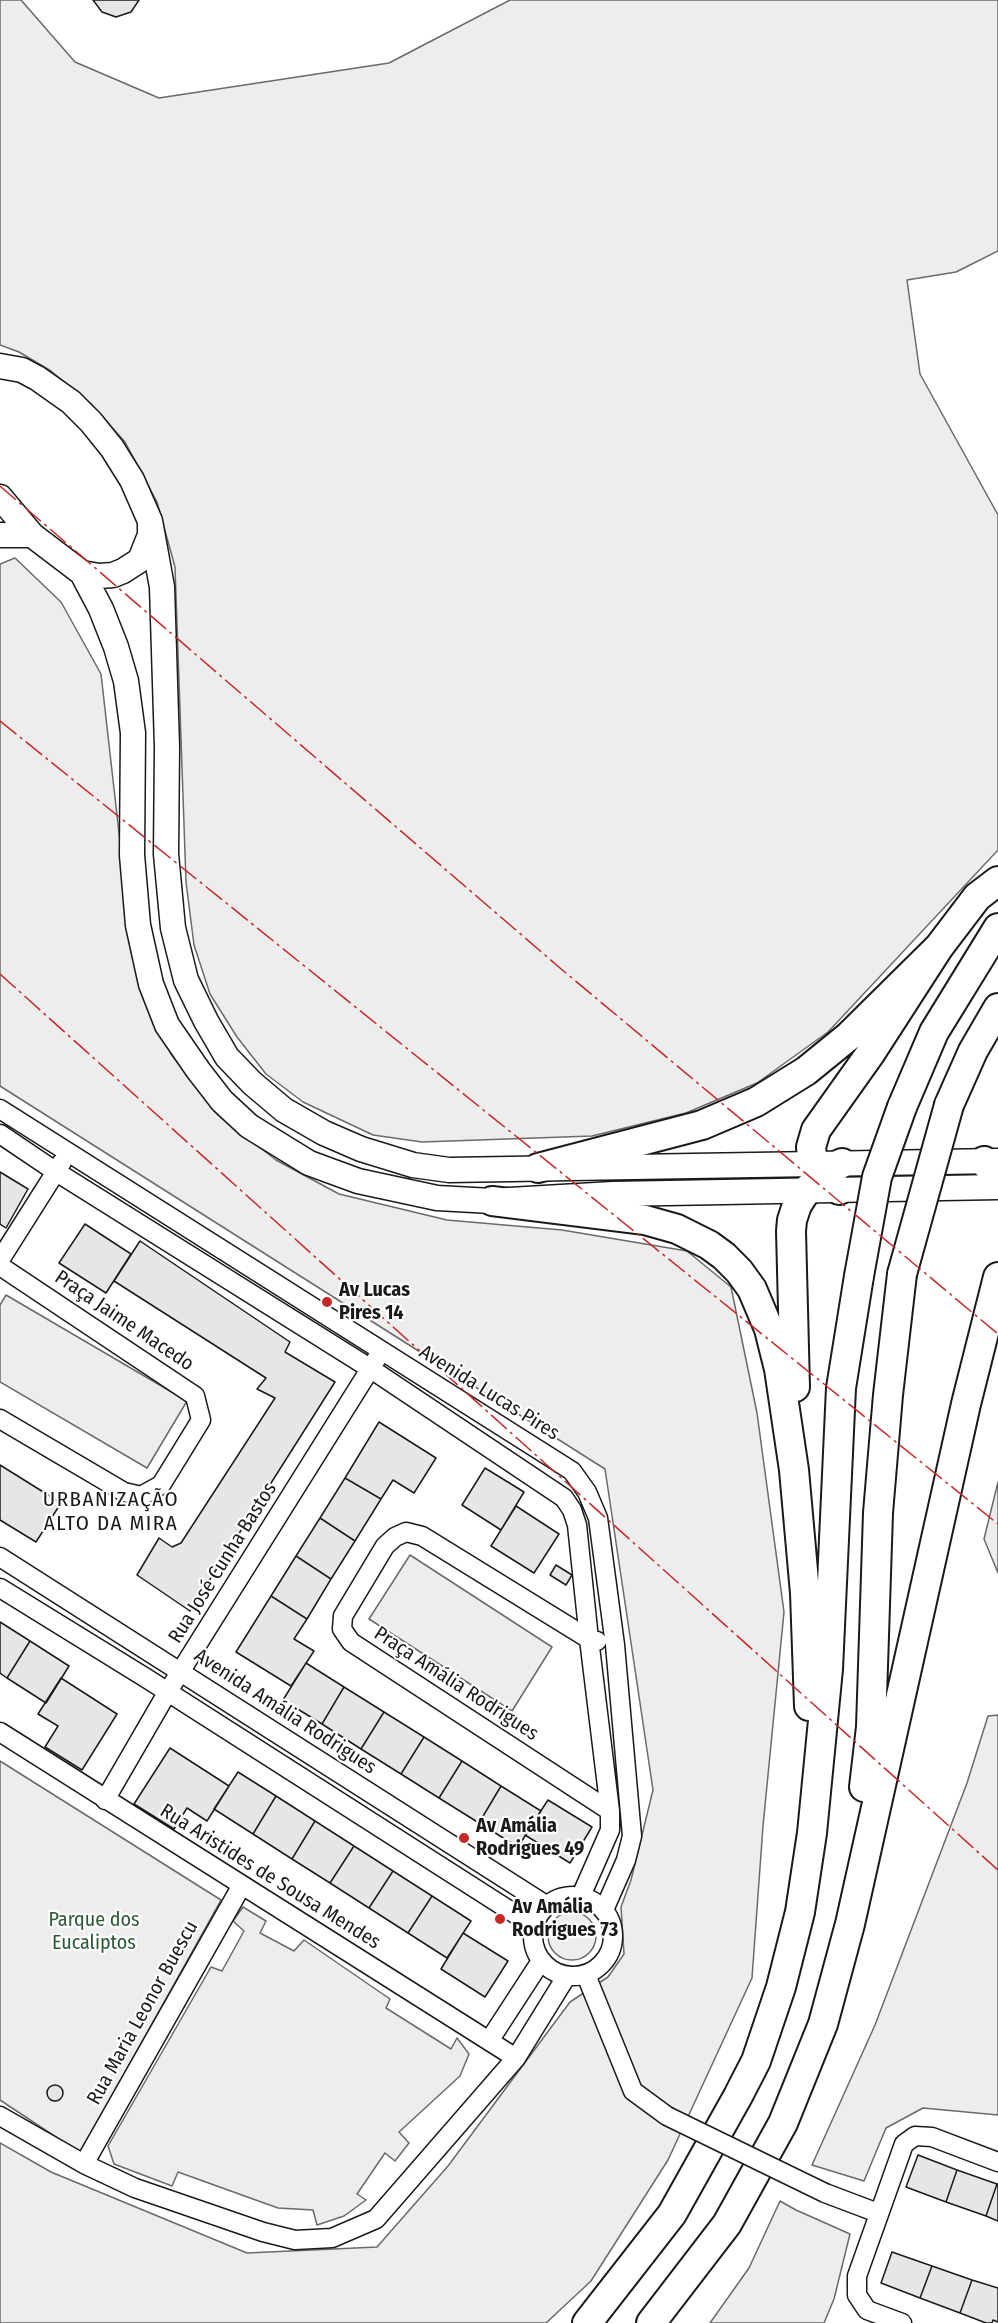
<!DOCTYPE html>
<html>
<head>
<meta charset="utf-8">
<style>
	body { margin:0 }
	canvas { display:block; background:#fff }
</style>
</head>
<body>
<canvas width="998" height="2323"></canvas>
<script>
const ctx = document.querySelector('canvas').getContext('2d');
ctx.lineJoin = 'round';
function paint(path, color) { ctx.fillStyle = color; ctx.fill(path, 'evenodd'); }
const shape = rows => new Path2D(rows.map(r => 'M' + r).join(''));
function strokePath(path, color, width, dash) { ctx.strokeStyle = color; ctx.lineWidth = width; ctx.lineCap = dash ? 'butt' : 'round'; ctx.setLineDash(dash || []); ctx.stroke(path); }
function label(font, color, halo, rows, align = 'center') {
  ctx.font = font + ' "Fira Sans Condensed",sans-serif'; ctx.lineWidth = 4.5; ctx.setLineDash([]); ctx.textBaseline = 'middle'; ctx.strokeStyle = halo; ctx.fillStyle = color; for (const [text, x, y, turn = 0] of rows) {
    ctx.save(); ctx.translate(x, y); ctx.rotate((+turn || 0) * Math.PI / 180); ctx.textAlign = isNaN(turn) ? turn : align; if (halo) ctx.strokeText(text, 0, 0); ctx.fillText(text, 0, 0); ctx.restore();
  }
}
const built = shape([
	[0,0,21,0,75,62,159,98,389,63,510,0,998,0,998,251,956,272,907,280,920,374,998,515,998,850,828,1032,757,1083,686,1113,592,1136,422,1142,373,1135,303,1102,266,1074,237,1037,210,994,194,945,186,882,175,567,157,502,125,442,91,404,51,371,19,352,0,345,0,0],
	[15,558,61,602,101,674,129,921,141,983,171,1054,218,1115,276,1160,339,1194,447,1220,562,1230,687,1251,731,1287,757,1413,784,1612,763,1826,752,1978,668,2160,591,2281,546,2323,0,2323,0,2143,51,2172,247,2253,377,2247,448,2166,570,2002,608,1977,624,1954,621,1907,631,1880,653,1790,605,1469,0,1086,0,564,15,558],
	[6,1295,187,1401,147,1468,0,1382,0,1305,6,1295],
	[998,1482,998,1573,984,1539,998,1482],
	[410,1555,552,1647,512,1711,369,1619,410,1555],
	[998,1715,998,2115,923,2108,886,2128,864,2181,812,2165,875,2025,967,1783,988,1716,998,1715],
	[0,1761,221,1900,80,2153,0,2100,0,1761],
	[243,1907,266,1921,260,1933,294,1951,304,1940,390,1999,386,2008,451,2049,457,2038,469,2054,460,2076,399,2132,409,2143,395,2161,385,2153,357,2194,366,2200,344,2216,317,2225,313,2210,278,2208,178,2172,172,2186,114,2164,108,2146,211,1967,222,1971,244,1931,233,1921,243,1907],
	'548 1936a24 24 0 1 1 48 0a24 24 0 1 1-48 0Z',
	[780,2201,796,2210,850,2234,834,2299,824,2323,710,2323,749,2268,780,2201]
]);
paint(built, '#ededed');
strokePath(built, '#6a6a6a', 1.5);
const building = shape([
	[93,0,139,0,131,12,116,17,102,12,93,0],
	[0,1172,28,1189,6,1228,0,1224,0,1172],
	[85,1224,131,1254,106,1293,59,1263,85,1224],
	[140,1241,290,1342,285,1352,335,1382,190,1611,137,1575,159,1538,172,1547,181,1543,275,1398,257,1389,266,1378,114,1281,140,1241],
	[379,1422,436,1458,414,1493,393,1480,381,1499,345,1478,379,1422],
	[0,1465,61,1503,36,1542,0,1520,0,1465],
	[485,1468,524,1492,501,1530,462,1505,485,1468],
	[345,1478,381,1499,355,1541,320,1518,345,1478],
	[516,1506,559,1534,534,1573,491,1546,516,1506],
	[320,1518,355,1541,331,1579,296,1556,320,1518],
	[296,1556,331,1579,307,1619,271,1596,296,1556],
	[556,1565,572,1575,566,1585,550,1575,556,1565],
	[271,1596,307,1619,294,1639,314,1651,291,1686,236,1652,271,1596],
	[0,1622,30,1641,7,1678,0,1673,0,1622],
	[30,1641,69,1666,46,1703,7,1678,30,1641],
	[306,1663,344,1687,322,1724,283,1700,306,1663],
	[61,1678,117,1714,82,1770,45,1747,58,1726,38,1714,61,1678],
	[344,1687,384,1712,361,1749,322,1724,344,1687],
	[384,1712,424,1737,401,1774,361,1749,384,1712],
	[424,1737,462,1761,439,1798,401,1774,424,1737],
	[170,1748,229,1786,207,1821,187,1808,174,1829,134,1804,170,1748],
	[462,1761,501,1786,479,1823,439,1798,462,1761],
	[238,1772,276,1796,253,1834,214,1809,238,1772],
	[501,1786,541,1811,518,1847,479,1823,501,1786],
	[276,1796,315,1821,292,1859,253,1834,276,1796],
	[548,1800,592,1827,570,1863,525,1835,548,1800],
	[315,1821,354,1846,330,1883,292,1859,315,1821],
	[354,1846,393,1871,369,1908,330,1883,354,1846],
	[393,1871,432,1896,408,1933,369,1908,393,1871],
	[432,1896,471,1921,447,1958,408,1933,432,1896],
	[463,1933,508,1961,485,1997,441,1969,463,1933],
	'47 2093a8 8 0 1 1 16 0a8 8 0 1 1-16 0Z',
	[918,2155,957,2170,946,2202,906,2187,918,2155],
	[957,2170,997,2184,986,2216,946,2202,957,2170],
	[997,2184,998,2184,998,2221,986,2216,997,2184],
	[892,2252,932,2266,920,2298,881,2283,892,2252],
	[932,2266,972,2280,960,2313,920,2298,932,2266],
	[972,2280,998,2288,998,2322,993,2320,992,2323,986,2323,960,2313,972,2280]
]);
paint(building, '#e6e6e6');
strokePath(building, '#1a1a1a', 1.5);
const minor = shape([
	[0,1109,572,1471,587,1492,598,1518,615,1645,632,1836,626,1860,604,1910],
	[0,1134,55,1171,371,1369,564,1498,572,1510,577,1525,589,1639,610,1811,610,1830,581,1896],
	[0,1260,62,1162],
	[0,1266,195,1396,201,1420,161,1485,141,1496,124,1492,0,1419],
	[0,1557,546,1905],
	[0,1588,146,1678,534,1926],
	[597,1641,589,1639,422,1536,406,1532,395,1537,385,1546,343,1616,342,1629,351,1642,610,1811],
	[0,1732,516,2058],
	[105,1800,167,1693,377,1358],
	'533 1936a40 40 0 1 1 80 0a40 40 0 1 1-80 0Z',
	[586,1975,633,2091,667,2116],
	[489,2041,541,1961],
	[0,2116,84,2164,135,2188,263,2232,295,2240,332,2238,376,2219,516,2058,566,1977],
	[84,2164,242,1885],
	[825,2193,878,2213],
	[902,2323,867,2310,857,2295,857,2276,904,2144,915,2136,932,2137,998,2162]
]);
const secondary = shape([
	[0,366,22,370,37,378,71,402,91,422,112,448,132,480,150,521,150,535,140,560,123,571,113,575,99,576,82,573,32,535,0,497],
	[150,521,162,587,167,747,166,854,173,928,186,980,206,1021,227,1057,252,1083,284,1110,324,1133,361,1149,413,1165,449,1170,998,1161],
	[0,535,32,535],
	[82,573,101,609,116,647,126,681,133,733,132,855,138,925,151,984,167,1025,198,1070,222,1101,249,1126,309,1163,358,1181,437,1198,492,1201,613,1194,998,1187]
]);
const trunk = shape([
	[949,1105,973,1051,998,1008],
	[902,1107,934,1032,998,928],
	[984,1161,998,1178],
	[538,1168,702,1125,756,1102,806,1071,849,1036,939,947],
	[839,1190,820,1177,813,1164,811,1147,816,1130,870,1054,939,947,977,897,998,881],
	[492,1201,645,1220,677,1229,709,1245,724,1256,739,1271,752,1289,769,1329,779,1369,794,1470,805,1593,809,1706],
	[795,1387,791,1231,792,1220,797,1205,806,1191,826,1172,842,1163],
	[864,1787,871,1727,878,1513,888,1395,902,1274],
	[587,2323,672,2214,738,2096,756,2061,781,1987,800,1912,812,1833,828,1669,841,1388,859,1276],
	[651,2323,727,2224,783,2123,823,2024,850,1924,966,1404,998,1277]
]);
strokePath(minor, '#1a1a1a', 21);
strokePath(secondary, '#1a1a1a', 27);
strokePath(trunk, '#1a1a1a', 32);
strokePath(minor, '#fff', 18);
strokePath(secondary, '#fff', 24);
strokePath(trunk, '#fff', 28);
const minorBridge = shape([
	[667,2116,825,2193]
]);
const trunkBridge = shape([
	[902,1274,949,1105],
	[859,1276,877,1177,902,1107]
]);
strokePath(minorBridge, '#1a1a1a', 21, []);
strokePath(trunkBridge, '#1a1a1a', 32, []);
strokePath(minorBridge, '#fff', 18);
strokePath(trunkBridge, '#fff', 28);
strokePath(shape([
	[0,486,560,968,998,1334],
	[0,721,998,1524],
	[0,974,998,1870]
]), '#c62828', 1.5, [21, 4.5, 3, 4.5]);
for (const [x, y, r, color] of [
	[327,1302,6,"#c62828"],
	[464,1838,6,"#c62828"],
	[500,1919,6,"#c62828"]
]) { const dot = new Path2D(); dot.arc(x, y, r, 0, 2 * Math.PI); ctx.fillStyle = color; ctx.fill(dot); strokePath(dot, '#fff', 2); }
label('bold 20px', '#1a1a1a', '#fff', [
	["Av Lucas",339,1290],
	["Pires 14",339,1313],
	["Av Amália",476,1826],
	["Rodrigues 49",476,1849],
	["Av Amália",512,1907],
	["Rodrigues 73",512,1930]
], 'left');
label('20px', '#1a1a1a', '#fff', [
	["Praça Jaime Macedo",124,1321,34],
	["Avenida Lucas Pires",489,1393,32],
	["Rua José Cunha Bastos",223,1563,-58],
	["Praça Amália Rodrigues",456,1684,33],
	["Avenida Amália Rodrigues",285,1712,33],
	["Rua Aristides de Sousa Mendes",270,1877,32],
	["Rua Maria Leonor Buescu",143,2013,-61]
]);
label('20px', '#2b5a34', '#fff', [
	["Parque dos",94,1920],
	["Eucaliptos",94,1943]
]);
ctx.letterSpacing = '1.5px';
label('21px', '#1a1a1a', '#fff', [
	["URBANIZAÇÃO",111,1500],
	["ALTO DA MIRA",111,1524]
]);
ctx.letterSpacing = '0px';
</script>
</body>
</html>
